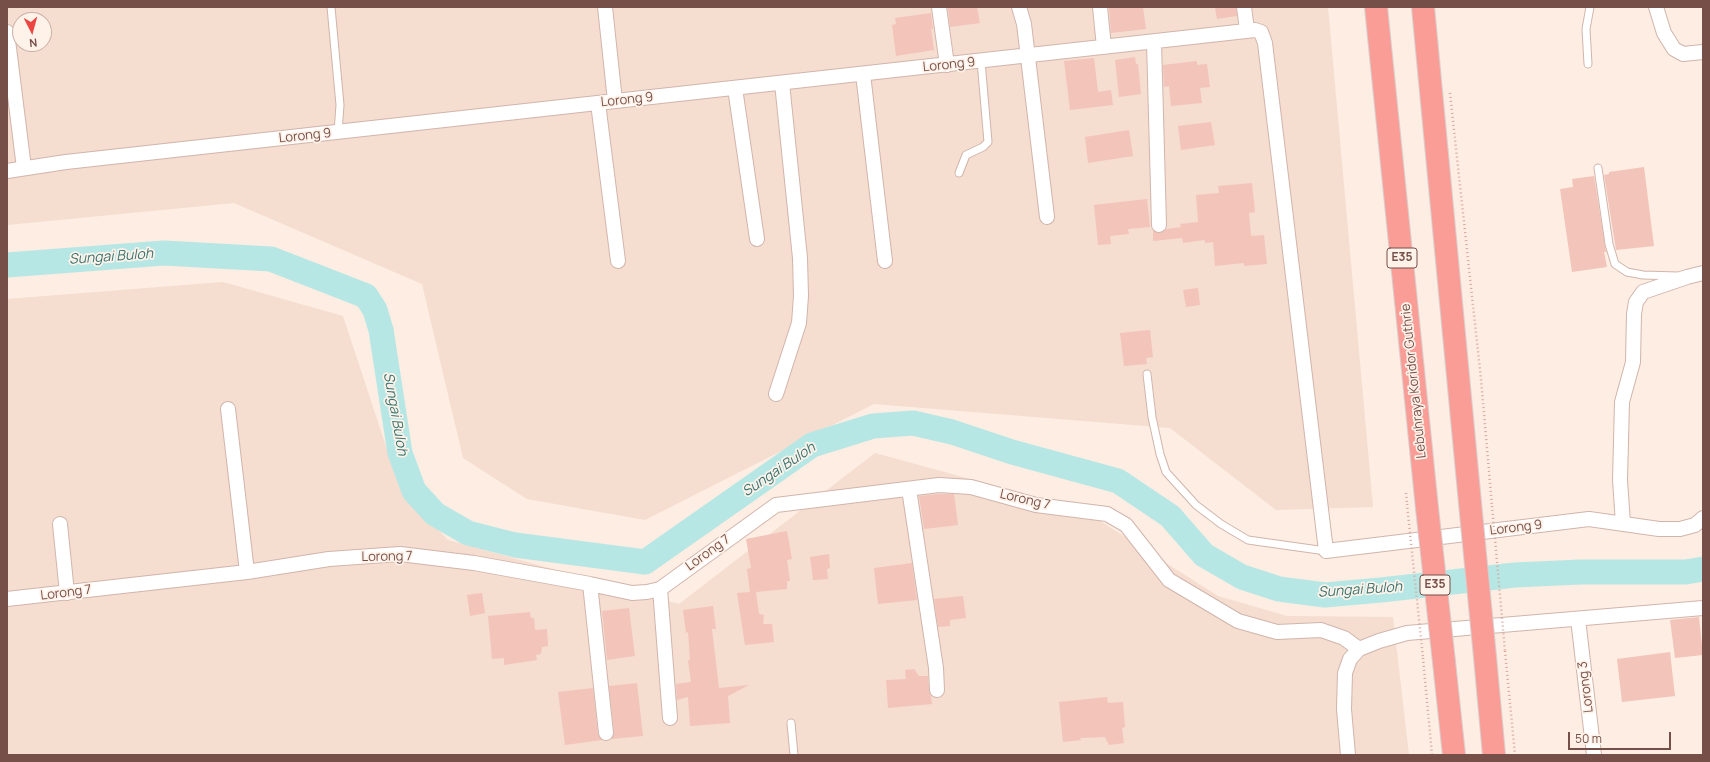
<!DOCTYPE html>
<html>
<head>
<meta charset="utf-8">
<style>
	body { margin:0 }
	#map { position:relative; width:1710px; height:762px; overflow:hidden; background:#fdede2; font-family:Manrope,sans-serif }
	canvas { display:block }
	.frame { position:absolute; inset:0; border:8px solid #764f48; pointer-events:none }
	.north { position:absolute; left:12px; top:12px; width:40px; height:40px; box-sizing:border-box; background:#fff2e9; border:1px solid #c8b1a9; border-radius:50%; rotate:174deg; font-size:11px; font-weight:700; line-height:16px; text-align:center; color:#764f48 }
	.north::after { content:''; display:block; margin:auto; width:14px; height:18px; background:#ec4642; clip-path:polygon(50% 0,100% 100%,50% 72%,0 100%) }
	.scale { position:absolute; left:1568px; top:732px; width:103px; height:18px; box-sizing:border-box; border:2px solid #764f48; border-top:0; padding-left:5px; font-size:12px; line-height:14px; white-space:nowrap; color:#764f48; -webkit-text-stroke:3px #fff2e9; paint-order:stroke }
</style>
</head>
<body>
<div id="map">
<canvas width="1710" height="762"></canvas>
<div class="frame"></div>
<div class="north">N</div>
<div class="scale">50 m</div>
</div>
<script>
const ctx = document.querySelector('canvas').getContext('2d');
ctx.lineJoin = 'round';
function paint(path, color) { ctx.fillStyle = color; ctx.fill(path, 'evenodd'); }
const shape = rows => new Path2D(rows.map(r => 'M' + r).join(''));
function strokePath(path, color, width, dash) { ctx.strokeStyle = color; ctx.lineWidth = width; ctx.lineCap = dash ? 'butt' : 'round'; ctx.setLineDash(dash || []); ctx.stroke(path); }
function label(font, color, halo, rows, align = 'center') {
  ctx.font = font + ' Manrope,sans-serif'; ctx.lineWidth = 3.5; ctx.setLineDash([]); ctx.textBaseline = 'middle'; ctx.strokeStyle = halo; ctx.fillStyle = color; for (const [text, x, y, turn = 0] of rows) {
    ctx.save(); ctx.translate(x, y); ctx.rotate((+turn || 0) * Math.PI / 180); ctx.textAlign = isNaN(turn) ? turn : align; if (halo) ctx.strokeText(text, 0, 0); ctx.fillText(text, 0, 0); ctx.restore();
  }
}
paint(shape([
	[7,7,1328,7,1373,507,1276,510,1170,428,874,404,645,520,527,499,463,458,422,284,234,203,7,225],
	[20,20,44,20,44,44,20,44],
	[223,282,343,316,400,489,448,540,679,604,875,453,1083,510,1218,596,1287,616,1393,617,1409,755,7,755,7,299]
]), '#f5ddd0');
strokePath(shape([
	[7,265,164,253,271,259,366,296,375,310,381,330,400,453,414,491,435,514,468,533,515,545,645,562,812,445,873,426,913,423,952,432,1012,452,1118,481,1170,516,1204,555,1242,577,1279,589,1325,595,1381,590,1515,575,1581,572,1686,572,1703,569]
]), '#b6e7e4', 25);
paint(shape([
	[948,7,977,7,980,23,950,27],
	[1109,7,1143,7,1146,29,1111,33],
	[1215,7,1236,7,1237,16,1217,19],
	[931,13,933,29,931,29,934,50,896,56,892,25,896,24,895,18],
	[1135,57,1136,64,1138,64,1141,94,1119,97,1115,60],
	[1094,58,1098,92,1111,90,1113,105,1070,110,1064,61],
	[1197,61,1197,65,1207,64,1210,87,1200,88,1202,103,1171,106,1169,86,1164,87,1163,65],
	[1211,122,1215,145,1181,150,1178,126],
	[1129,130,1133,156,1088,163,1085,137],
	[1644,167,1654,246,1616,250,1604,175,1609,174,1609,172],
	[1594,176,1606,252,1604,252,1607,267,1572,272,1560,189,1573,187,1572,179],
	[1252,183,1255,212,1249,213,1251,236,1264,235,1267,264,1244,266,1244,263,1215,266,1213,242,1206,243,1204,240,1183,243,1182,238,1153,241,1153,230,1160,233,1167,229,1181,227,1180,224,1198,222,1196,195,1219,193,1218,186],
	[1147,199,1150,227,1128,229,1129,234,1110,236,1111,244,1098,245,1094,205],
	[1198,288,1200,305,1186,307,1183,290],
	[1150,330,1153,357,1146,358,1147,364,1124,366,1120,333],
	[939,494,954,494,958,525,924,529,919,496],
	[787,531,792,559,787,560,790,581,787,581,787,589,756,592,759,614,764,615,763,624,772,624,774,642,745,645,737,593,750,592,747,569,751,568,746,539],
	[829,554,830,568,827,569,828,579,813,580,810,557],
	[912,563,917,600,878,604,874,568],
	[482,593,485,613,470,616,467,595],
	[963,596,966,618,950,620,950,626,938,627,934,599],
	[713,606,716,629,712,629,719,688,749,685,728,696,730,723,690,726,688,697,677,700,676,684,691,682,688,660,690,660,688,632,686,633,683,610],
	[629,608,635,656,607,660,602,611],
	[530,612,531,618,534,618,535,630,547,629,548,646,542,647,541,654,536,655,537,660,504,665,504,658,492,659,488,616],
	[1699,617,1703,655,1675,658,1670,620],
	[1670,652,1675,696,1622,702,1617,659],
	[914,669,919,676,928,676,929,690,931,696,932,704,888,708,886,680,906,679,905,670],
	[637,683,643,736,611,739,614,732,609,686],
	[593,688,598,734,602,740,565,745,558,692],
	[1107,697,1108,703,1123,702,1125,727,1122,728,1124,743,1109,745,1105,737,1080,738,1081,740,1063,742,1059,702]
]), '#f3c4b9');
const lane = shape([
	[331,7,340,105,338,132],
	[1588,64,1586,29,1590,7],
	[1598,168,1609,244,1615,264,1627,272,1643,275,1678,276],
	[959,173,966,155,983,147,988,142,981,61],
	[1147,374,1152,417,1160,454,1166,472,1196,505,1221,524,1248,540,1326,551],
	[791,723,794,755]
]);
const street = shape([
	[605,7,615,101],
	[939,7,947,65],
	[1019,7,1024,24,1047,217],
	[1100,7,1104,47],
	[1244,7,1247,30],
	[1656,7,1664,33,1674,49,1683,54,1703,52],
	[7,32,24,168],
	[1154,42,1159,225],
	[863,74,885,261],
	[735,88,757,239],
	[598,103,618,261],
	[7,171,66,162,1255,30,1261,32,1265,43,1326,551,1589,519,1659,529,1680,529,1695,525,1703,518],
	[776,394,799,323,801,296,800,258,782,83],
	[228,409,247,572],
	[909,489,936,668,937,690],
	[1623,523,1620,480,1622,402,1633,362,1634,314,1636,302,1643,292,1687,277,1703,273],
	[60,524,67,593],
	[590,584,606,733],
	[660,589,670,718],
	[7,599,247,572,329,559,400,554,474,563,590,584,632,593,647,592,660,589,776,505,939,485,971,487,1036,505,1107,514,1126,525,1169,580,1238,621,1277,632,1321,630,1344,638,1359,649],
	[1578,619,1594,755],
	[1348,755,1344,709,1345,673,1350,659,1359,649,1379,641,1407,633,1703,608]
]);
const highway = shape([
	[1376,7,1427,508],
	[1423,7,1470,503],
	[1485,657,1494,755],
	[1444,662,1454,755]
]);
strokePath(lane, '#d1b5ac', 9);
strokePath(street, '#d1b5ac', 16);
strokePath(highway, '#d9cecc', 24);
strokePath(shape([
	[1450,93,1481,379,1492,506],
	[1406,493,1407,504],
	[1505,651,1515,755],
	[1423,658,1432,755]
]), '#d8a79c', 2.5, [1, 3]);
strokePath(lane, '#fff', 7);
strokePath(street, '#fff', 14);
strokePath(highway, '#fa9d97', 22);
const highwayBridge = shape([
	[1470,503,1485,657],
	[1427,508,1444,662]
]);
strokePath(highwayBridge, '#d9cecc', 24, []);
strokePath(shape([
	[1407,504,1423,658],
	[1492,506,1505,651]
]), '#d8a79c', 2.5, [1, 3]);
strokePath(highwayBridge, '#fa9d97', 22);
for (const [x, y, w] of [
	[1402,258,30],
	[1435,585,30]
]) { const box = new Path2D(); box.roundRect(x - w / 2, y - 10, w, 20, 3); ctx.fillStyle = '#fff2e9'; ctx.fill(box); strokePath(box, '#764f48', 1); }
label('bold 12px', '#764f48', null, [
	["E35",1402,258],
	["E35",1435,585]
]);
label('13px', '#764f48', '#fff2e9', [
	["Lorong 9",949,65,-6],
	["Lorong 9",627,100,-6],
	["Lorong 9",305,136,-6],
	["Lebuhraya Koridor Guthrie",1414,381,-96],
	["Lorong 7",1025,500,13],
	["Lorong 9",1516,528,-7],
	["Lorong 7",708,553,-36],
	["Lorong 7",387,557,-1],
	["Lorong 7",66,593,-7],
	["Lorong 3",1586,687,-97]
]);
label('italic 14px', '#387472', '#fff2e9', [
	["Sungai Buloh",111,257,-4],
	["Sungai Buloh",395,414,80],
	["Sungai Buloh",779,470,-34],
	["Sungai Buloh",1360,590,-4]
]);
</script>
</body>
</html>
